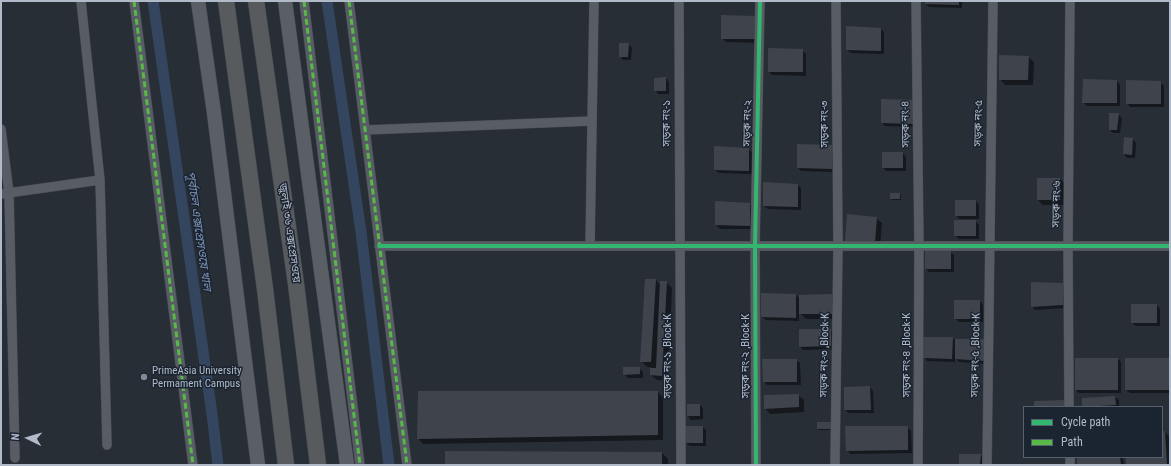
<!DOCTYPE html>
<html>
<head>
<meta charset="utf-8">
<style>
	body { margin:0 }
	#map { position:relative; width:1171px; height:466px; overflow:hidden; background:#282e36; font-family:"Roboto Condensed",sans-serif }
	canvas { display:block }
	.frame { position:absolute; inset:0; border:2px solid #b1bac8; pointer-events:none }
	.legend { position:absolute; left:1023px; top:406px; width:140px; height:52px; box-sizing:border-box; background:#1b2431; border:1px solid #57606d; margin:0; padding:5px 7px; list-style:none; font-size:12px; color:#b1bac8 }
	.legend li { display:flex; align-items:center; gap:8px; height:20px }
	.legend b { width:20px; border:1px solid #57606d }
	.north { position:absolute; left:8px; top:418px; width:40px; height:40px; -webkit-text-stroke:3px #1b2431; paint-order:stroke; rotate:275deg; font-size:11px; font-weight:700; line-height:16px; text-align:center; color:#b1bac8 }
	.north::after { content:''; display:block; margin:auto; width:14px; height:18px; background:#b1bac8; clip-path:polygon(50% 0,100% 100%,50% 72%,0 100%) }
</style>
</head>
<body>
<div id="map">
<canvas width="1171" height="466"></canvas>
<div class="frame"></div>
<ul class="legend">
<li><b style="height:5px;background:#33b770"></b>Cycle path</li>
<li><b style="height:5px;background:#58b947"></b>Path</li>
</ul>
<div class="north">N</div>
</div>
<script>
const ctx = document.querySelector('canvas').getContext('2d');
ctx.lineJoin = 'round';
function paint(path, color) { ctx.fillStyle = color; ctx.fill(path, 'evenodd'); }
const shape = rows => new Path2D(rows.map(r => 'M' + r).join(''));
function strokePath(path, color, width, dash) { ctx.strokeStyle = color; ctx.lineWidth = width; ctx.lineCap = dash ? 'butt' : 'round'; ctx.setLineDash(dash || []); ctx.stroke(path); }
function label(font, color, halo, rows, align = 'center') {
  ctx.font = font + ' "Roboto Condensed","Noto Sans Bengali",sans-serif'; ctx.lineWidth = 3; ctx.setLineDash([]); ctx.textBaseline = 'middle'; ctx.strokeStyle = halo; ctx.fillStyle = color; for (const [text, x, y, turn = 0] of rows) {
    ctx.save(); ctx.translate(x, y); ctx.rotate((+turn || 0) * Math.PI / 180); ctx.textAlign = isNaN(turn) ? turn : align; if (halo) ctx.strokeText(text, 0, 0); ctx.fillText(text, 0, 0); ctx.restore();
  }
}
paint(shape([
	[926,1,962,1,962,8,929,7,926,4],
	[756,17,759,43,726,42,722,38],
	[881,29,884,32,884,54,851,53,847,50],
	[629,44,632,48,631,60,623,60,620,56],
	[802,50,806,54,806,76,772,75,769,72],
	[1028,57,1034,62,1033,85,1005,85,1000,79],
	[666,78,669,82,669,94,658,94,655,90],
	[1117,81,1120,85,1120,106,1087,106,1083,102],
	[1160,82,1164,86,1164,107,1130,107,1127,103],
	[882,100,918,127,885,126,882,123],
	[1118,114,1122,118,1120,133,1113,133,1110,130],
	[1133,139,1136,143,1135,158,1127,158,1124,154],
	[832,146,835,149,835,172,801,171,798,168],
	[748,149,752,152,752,174,719,173,715,170],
	[903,153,906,157,906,171,886,171,883,167],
	[1038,179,1060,179,1066,185,1065,205,1043,205,1038,200],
	[798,185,801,188,801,210,768,209,764,206],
	[899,194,901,195,901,200,892,200,891,199],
	[976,201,979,205,979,219,959,219,956,215],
	[750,204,753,207,753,229,720,229,716,225],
	[876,218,882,223,880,248,852,246,846,240],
	[975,221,979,225,979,239,959,239,955,235],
	[950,252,954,255,954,272,929,272,926,269],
	[656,280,661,286,666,282,672,288,668,381,657,380,651,375,651,367,647,367,641,361],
	[1062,284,1066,287,1066,308,1035,310,1032,306],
	[796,295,800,299,831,295,837,301,837,319,806,319,799,312,799,321,766,320,762,317],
	[980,301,983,305,983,322,959,322,955,318],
	[1157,305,1160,309,1160,326,1136,326,1132,323],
	[830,330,834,333,834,349,803,350,800,346],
	[953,338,956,342,985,340,987,364,959,362,955,358,955,362,927,361,924,357],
	[1168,358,1170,360,1170,393,1130,393,1126,390],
	[1118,359,1121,362,1121,393,1079,393,1076,390],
	[796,360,800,363,801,385,767,385,764,382],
	[639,368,643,372,643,378,628,378,624,374],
	[870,387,873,391,874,413,849,413,845,410],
	[658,392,663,397,663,440,423,444,418,438],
	[798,395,804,400,804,412,770,414,765,408],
	[1115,397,1119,400,1119,407,1083,407,1083,399],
	[688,405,700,405,703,408,703,419,691,420,688,416],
	[818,423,831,423,833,425,833,430,819,430,818,429],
	[703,427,706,430,706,446,690,446,686,443],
	[907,427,911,431,912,453,850,454,847,450],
	[1165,432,1170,437,1170,465,1128,465,1127,457,1162,457,1162,433],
	[446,452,662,453,668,459,668,465,446,465],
	[980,455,984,459,984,465,960,465],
	[1078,457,1123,457,1124,465,1078,465]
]), '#0007');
strokePath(shape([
	[153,1,212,414,218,465],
	[327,1,361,232,389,465]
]), '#34465f', 11);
paint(shape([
	[925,1,959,1,959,5,925,4],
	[721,15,756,16,756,39,721,39],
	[846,26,881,28,881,51,846,50],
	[619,43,629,43,628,57,619,57],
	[768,48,803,49,803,72,768,72],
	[999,55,1029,56,1028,80,999,80],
	[666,77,666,91,654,91,654,78],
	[1083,79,1117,80,1117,103,1082,103],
	[1126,80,1161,81,1161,104,1126,104],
	[881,99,915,100,915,124,881,123],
	[1109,113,1119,113,1117,130,1109,130],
	[1124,137,1133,138,1132,155,1123,154],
	[797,144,832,145,832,169,797,168],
	[714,146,749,148,749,171,714,170],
	[882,152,903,152,903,168,882,168],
	[1037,178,1060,178,1060,200,1037,200],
	[763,182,798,184,798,207,763,206],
	[890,193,900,193,900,199,890,199],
	[955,200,976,200,976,216,955,216],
	[715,201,750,203,750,226,715,225],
	[847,214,877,217,875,243,845,241],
	[954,220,976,220,976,236,954,236],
	[925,250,951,251,951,269,925,269],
	[645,279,656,279,651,362,640,362],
	[660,281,667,281,662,376,650,375,650,368,656,368],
	[1031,282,1063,283,1063,305,1031,307],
	[761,293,796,294,796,318,761,317],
	[832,294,832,314,799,314,799,295],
	[954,300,980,300,980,319,954,319],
	[1131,304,1157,304,1157,323,1131,323],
	[799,329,831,329,831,346,799,347],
	[923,337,953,337,952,359,923,358],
	[955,339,985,339,984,361,955,359],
	[1075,358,1118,358,1118,390,1075,390],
	[1125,358,1169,358,1169,390,1125,390],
	[762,359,797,359,797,382,763,382],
	[623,367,640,367,640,374,623,375],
	[870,386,871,410,844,410,844,387],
	[418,391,658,391,658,435,417,439],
	[799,394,799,407,764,409,764,395],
	[1115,396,1116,405,1082,407,1082,398],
	[1064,400,1064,407,1034,407,1034,401],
	[687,404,700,404,700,416,687,416],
	[817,422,831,422,831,429,817,429],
	[685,426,703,426,703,443,685,443],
	[845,426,908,426,908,450,846,451],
	[1165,431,1167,465,1126,465,1126,457,1162,457,1162,432],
	[445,451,662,452,662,465,445,465],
	[959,454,981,454,980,465,959,465],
	[1077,457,1120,457,1121,465,1077,465]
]), '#3f444c');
const street = shape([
	[81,1,100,180,107,445],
	[134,1,193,465],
	[304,1,360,465],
	[349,1,407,465],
	[679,1,681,465],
	[916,1,919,246,918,465],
	[1,129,9,193,15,458],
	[365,130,592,121],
	[1,194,100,180],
	[379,246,1170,246],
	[590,246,594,1],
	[1069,407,1068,246,1070,1],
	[1070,457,1070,465],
	[756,465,755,246,760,1],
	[835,465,838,246,836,1],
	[987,465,993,1]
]);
const primary = shape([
	[198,1,214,113,258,465],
	[285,1,347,465]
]);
const highway = shape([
	[226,1,265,289,286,465],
	[256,1,296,284,318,465]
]);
strokePath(street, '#464a51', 10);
strokePath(primary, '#454a53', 15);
strokePath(highway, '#454a51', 17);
strokePath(street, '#585c64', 9);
strokePath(primary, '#5a5f66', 14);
strokePath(highway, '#585b5e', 16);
strokePath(shape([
	[134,1,193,465],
	[304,1,360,465],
	[349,1,407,465]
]), '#58b947', 3, [6, 3]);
strokePath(shape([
	[379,246,1170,246],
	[756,465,755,246,760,1]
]), '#33b770', 4);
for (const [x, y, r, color] of [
	[144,377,4,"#818995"]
]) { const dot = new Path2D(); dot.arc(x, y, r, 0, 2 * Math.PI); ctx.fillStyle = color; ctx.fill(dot); strokePath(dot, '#1b2431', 1.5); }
label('11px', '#b1bac8', '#1b2431', [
	["সড়ক নং-১",667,123,-90],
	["সড়ক নং-২",748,123,-89],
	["সড়ক নং-৫",979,123,-89],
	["সড়ক নং-৩",825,124,-90],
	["সড়ক নং-৪",906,124,-91],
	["সড়ক নং-৬",1057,204,-89],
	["জুলাই ৩৬ এক্সপ্রেসওয়ে",289,233,82],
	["সড়ক নং-৩ ,Block-K",825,355,-89],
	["সড়ক নং-৪ ,Block-K",907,355,-90],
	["সড়ক নং-৫ ,Block-K",976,355,-89],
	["সড়ক নং-১ ,Block-K",668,356,-90],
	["সড়ক নং-২ ,Block-K",746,356,-90]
]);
label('11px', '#b1bac8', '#1b2431', [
	["PrimeAsia University",152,371],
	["Permament Campus",152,384]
], 'left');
label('italic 12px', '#798fb0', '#1b2431', [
	["পূর্বাচল এক্সপ্রেসওয়ে খাল",198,231,82]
]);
</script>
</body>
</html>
